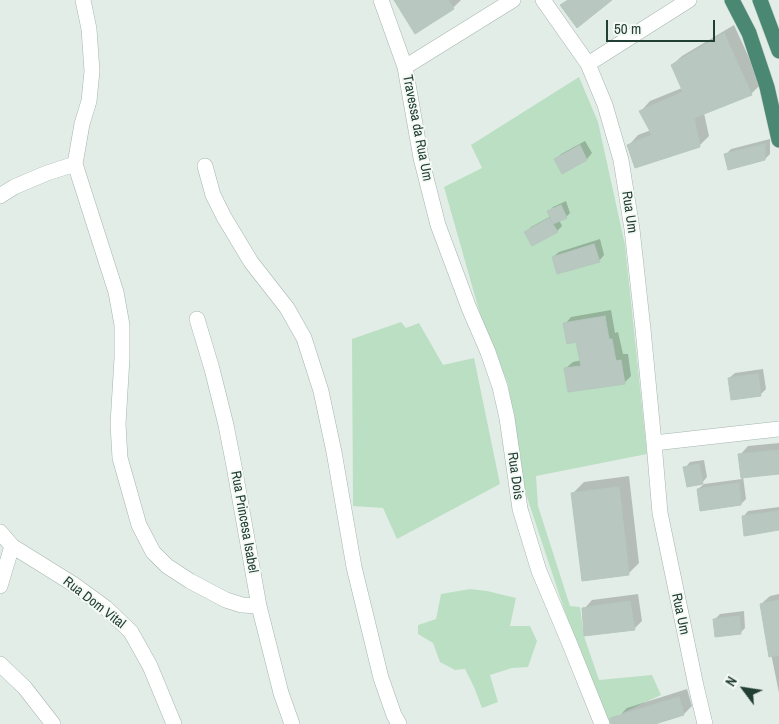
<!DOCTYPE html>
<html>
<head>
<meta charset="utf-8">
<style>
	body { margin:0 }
	#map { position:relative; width:779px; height:724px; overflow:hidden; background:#e3ede8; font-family:"Archivo Narrow",sans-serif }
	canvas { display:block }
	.north { position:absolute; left:719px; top:664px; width:50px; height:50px; -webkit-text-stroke:4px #f4f9f6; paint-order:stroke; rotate:301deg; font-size:14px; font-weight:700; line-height:20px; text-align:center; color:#223f34 }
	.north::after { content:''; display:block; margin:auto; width:18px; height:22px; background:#223f34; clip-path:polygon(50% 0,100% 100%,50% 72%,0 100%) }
	.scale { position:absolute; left:606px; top:20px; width:109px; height:22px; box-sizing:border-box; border:2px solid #223f34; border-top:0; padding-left:6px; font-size:15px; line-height:18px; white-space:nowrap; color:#223f34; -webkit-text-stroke:4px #f4f9f6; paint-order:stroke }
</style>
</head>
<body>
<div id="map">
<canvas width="779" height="724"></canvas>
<div class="north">N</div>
<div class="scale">50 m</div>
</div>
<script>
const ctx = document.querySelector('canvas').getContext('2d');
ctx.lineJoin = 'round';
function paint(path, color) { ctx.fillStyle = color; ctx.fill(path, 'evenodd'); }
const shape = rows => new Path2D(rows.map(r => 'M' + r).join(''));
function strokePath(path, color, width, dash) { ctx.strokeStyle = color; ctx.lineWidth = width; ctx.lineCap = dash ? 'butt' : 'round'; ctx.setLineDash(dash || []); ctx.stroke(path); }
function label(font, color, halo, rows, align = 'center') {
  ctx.font = font + ' "Archivo Narrow",sans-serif'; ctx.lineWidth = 4; ctx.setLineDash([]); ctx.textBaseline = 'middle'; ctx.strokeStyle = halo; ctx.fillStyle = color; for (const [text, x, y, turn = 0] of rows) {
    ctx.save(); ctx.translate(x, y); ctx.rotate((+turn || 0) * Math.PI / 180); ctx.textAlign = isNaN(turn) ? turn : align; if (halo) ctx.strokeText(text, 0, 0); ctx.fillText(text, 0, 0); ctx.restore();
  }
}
paint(shape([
	[579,77,598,122,625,245,647,454,536,476,538,506,570,606,580,607,584,636,599,680,652,675,661,695,618,715,620,724,606,724,564,609,523,485,508,384,482,321,444,187,482,168,471,145],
	[401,322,406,328,419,323,443,365,474,358,500,484,397,539,383,508,353,506,352,339],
	[470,589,487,591,516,598,510,626,530,626,537,641,528,667,512,668,490,675,498,702,482,708,474,687,465,669,455,670,440,662,433,643,418,634,418,625,436,619,441,594]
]), '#bbdfc2');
paint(shape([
	[395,0,461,0,453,8],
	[734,25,761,84,751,94,704,113,709,136,699,146,629,145,638,135,651,130,641,111,650,101,682,88,672,65,682,56],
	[770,139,770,154,765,159,726,154,731,149],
	[585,141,592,153,587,159,562,172,555,160,561,154],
	[566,201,570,213,566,217,559,220,562,226,557,231,526,232,531,227,551,216,549,211,553,207],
	[600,239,604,255,599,261,553,257,559,252],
	[611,310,615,333,618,332,623,354,628,354,631,376,624,383,566,368,573,362,582,360,577,340,565,324,571,317],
	[763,369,766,389,760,395,729,378,735,373],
	[779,443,779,472,743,476,746,499,741,504,698,489,704,484,742,479,740,455,748,446],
	[704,460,707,477,702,483,685,468,690,462],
	[629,476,639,563,628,574,573,493,584,482],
	[779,507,779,529,743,517,748,511],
	[638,594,642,621,634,629,584,609,592,600],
	[779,594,779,693,761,604,770,596],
	[744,611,745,628,740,633,715,619,720,614],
	[687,689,692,706,684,714,651,724,621,724,619,716,627,708]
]), '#0003');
const building = shape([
	[394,0,448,0,454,9,415,34,394,0],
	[568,0,612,0,577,28,560,5,568,0],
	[724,33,752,95,694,118,700,147,635,168,627,145,652,135,639,111,683,92,671,65,724,33],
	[765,144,765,160,728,170,724,154,765,144],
	[580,145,587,160,562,174,554,159,580,145],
	[561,205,567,218,553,224,547,211,561,205],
	[549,218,558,232,532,246,524,232,549,218],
	[594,244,600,262,557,274,552,257,594,244],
	[605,316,609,339,612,339,616,361,621,360,625,384,568,392,564,368,581,366,576,342,567,344,563,323,605,316],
	[758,374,761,396,731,400,728,378,758,374],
	[779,450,779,474,741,478,738,454,779,450],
	[699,464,703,484,687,487,683,467,699,464],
	[739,483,741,505,700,511,697,489,739,483],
	[619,487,629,575,582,581,571,493,619,487],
	[779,511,779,530,744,536,742,516,779,511],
	[779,600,779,655,769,657,760,604,779,600],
	[630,601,635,630,584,636,582,608,630,601],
	[739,616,741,634,715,637,713,619,739,616],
	[679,697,684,715,655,724,611,724,610,718,679,697]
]);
paint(building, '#b8c8c0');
strokePath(building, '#b5c7be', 1);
const minor = shape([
	[381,0,405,67],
	[513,0,405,67,421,158,438,225,469,308,488,352,500,387,507,418,520,509,539,571,569,642,602,724],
	[543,0,588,64,605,105,621,160,632,229,643,329,654,443,660,513,696,686,705,724],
	[588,64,689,0],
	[75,164,116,292,122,325,122,358,118,424,120,458,139,525,153,552,167,566,190,581,226,600,242,605,259,606],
	[205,166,213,195,224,217,251,262,287,308,304,338,321,391,334,452,354,567,381,678,394,715,399,724],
	[0,196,14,187,47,173,75,164,82,124,89,101,92,71,89,29,83,0],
	[197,319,212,369,226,425,234,466,259,606,281,693,292,724],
	[654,443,779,429],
	[0,532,12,546,73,584,106,608,131,632,150,666,174,724],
	[0,586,12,546],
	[0,664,25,688,53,724]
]);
const trunk = shape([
	[732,0,749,33,767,87,779,140],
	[760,0,779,51]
]);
strokePath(minor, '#a5b5ae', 16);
strokePath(trunk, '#c1c9c6', 16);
strokePath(minor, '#fff', 15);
strokePath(trunk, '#4a8874', 15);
label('14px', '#223f34', '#f4f9f6', [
	["Travessa da Rua Um",417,128,79],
	["Rua Um",629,212,82],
	["Rua Dois",515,476,82],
	["Rua Princesa Isabel",244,522,80],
	["Rua Dom Vital",94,603,38],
	["Rua Um",680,614,78]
]);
</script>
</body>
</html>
